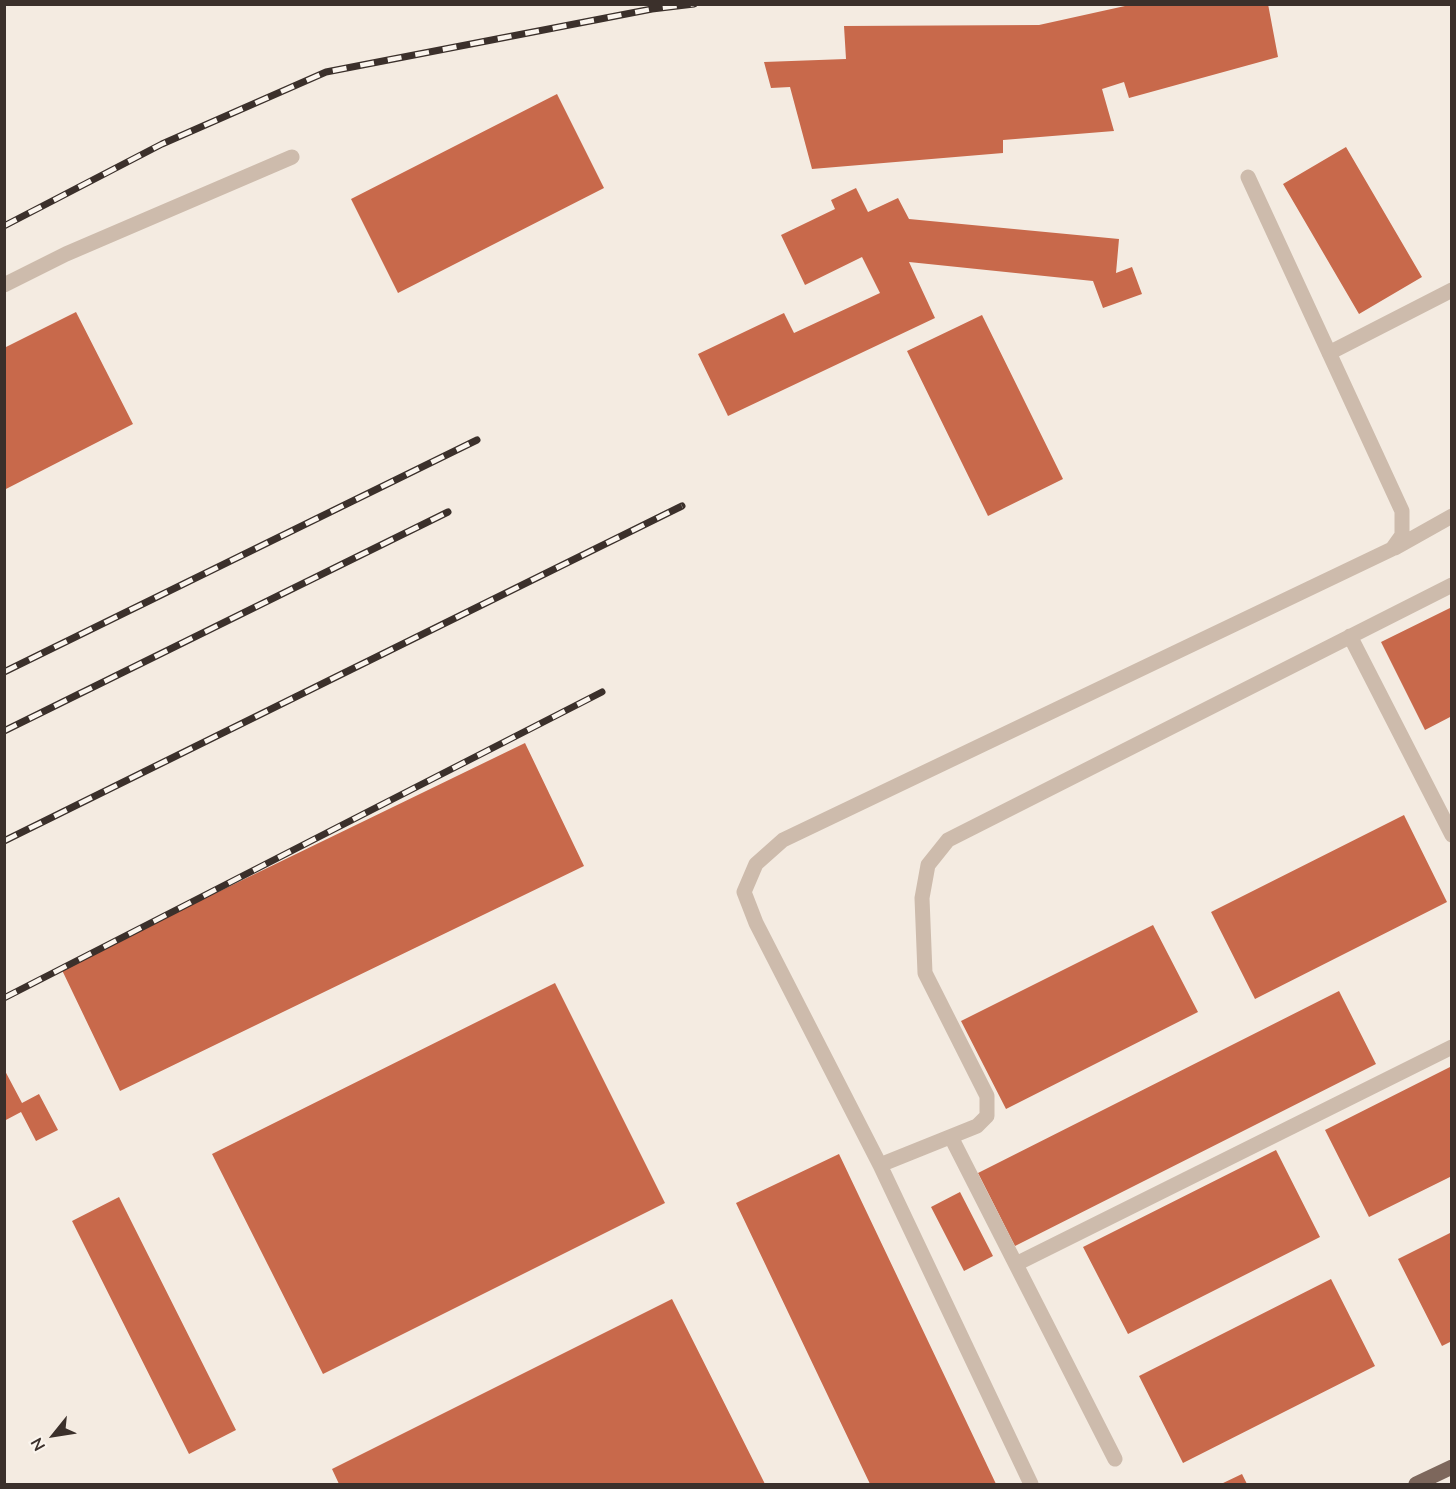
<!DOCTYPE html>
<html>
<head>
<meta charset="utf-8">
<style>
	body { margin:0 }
	#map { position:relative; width:1456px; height:1489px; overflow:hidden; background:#f4ebe1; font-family:"Nunito Sans",sans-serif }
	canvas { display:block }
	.frame { position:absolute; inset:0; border:6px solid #3b302b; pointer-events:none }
	.north { position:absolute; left:24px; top:1405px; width:60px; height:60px; -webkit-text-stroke:4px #fbf5ee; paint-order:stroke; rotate:240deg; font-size:16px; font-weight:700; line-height:24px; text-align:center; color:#3b302b }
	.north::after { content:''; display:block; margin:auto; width:21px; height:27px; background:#3b302b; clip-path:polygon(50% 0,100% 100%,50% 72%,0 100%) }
</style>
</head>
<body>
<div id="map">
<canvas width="1456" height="1489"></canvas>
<div class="frame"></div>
<div class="north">N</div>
</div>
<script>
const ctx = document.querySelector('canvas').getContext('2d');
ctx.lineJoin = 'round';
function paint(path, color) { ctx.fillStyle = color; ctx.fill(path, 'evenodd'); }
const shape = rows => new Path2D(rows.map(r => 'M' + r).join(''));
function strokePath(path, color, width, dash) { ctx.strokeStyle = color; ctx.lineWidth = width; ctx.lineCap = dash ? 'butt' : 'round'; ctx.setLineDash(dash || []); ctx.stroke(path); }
paint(shape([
	[1134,4,1268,4,1278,57,1129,98,1124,82,1102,89,1114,131,1003,140,1003,153,812,169,790,87,771,88,764,62,846,59,844,26,1039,25],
	[557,94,604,188,398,293,351,199],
	[1346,147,1422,277,1359,314,1283,184],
	[856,188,868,212,898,198,909,219,1119,239,1116,273,1132,267,1142,294,1103,308,1093,281,909,262,935,318,728,416,698,354,784,313,794,333,880,293,862,257,805,285,781,235,835,209,831,200],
	[76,312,133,424,4,490,4,348],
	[982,315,1063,479,988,516,907,351],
	[1452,607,1452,716,1425,730,1381,642],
	[525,743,584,866,120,1091,61,968],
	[1404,815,1447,902,1255,999,1211,912],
	[1153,925,1198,1012,1006,1109,961,1021],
	[555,983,665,1203,323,1374,212,1154],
	[1339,991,1376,1064,1015,1246,978,1173],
	[1452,1066,1452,1176,1369,1217,1325,1130],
	[4,1069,22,1103,39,1094,58,1130,36,1141,21,1112,4,1121],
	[1276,1150,1320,1237,1128,1334,1083,1247],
	[839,1154,996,1484,870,1484,736,1203],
	[960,1192,993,1256,964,1271,931,1207],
	[119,1197,236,1430,189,1454,72,1221],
	[1452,1232,1452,1341,1442,1346,1398,1259],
	[1331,1279,1375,1366,1183,1463,1139,1376],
	[672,1299,765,1484,339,1484,332,1469],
	[1242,1474,1247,1484,1221,1484]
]), '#c8694b');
strokePath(shape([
	[4,285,66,254,292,157],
	[1329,353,1452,290],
	[1395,548,1452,516],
	[1350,636,1452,835],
	[951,1137,1115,1459],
	[880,1165,977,1126,987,1116,987,1096,925,973,922,898,928,865,948,840,1452,585],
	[1016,1264,1452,1047],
	[1031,1484,880,1165,756,923,744,892,756,864,783,840,1392,549,1402,535,1402,511,1248,177]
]), '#cdbbac', 15);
strokePath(shape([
	[1416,1484,1452,1467]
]), '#7d675c', 15);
const rail = shape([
	[4,226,162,144,326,72,652,9,694,4],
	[4,672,477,440],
	[4,731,448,512],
	[4,841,682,506],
	[4,998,602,692]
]);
strokePath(rail, '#3b302b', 7);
strokePath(rail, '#fbf5ee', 4.5, [14]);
</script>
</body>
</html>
